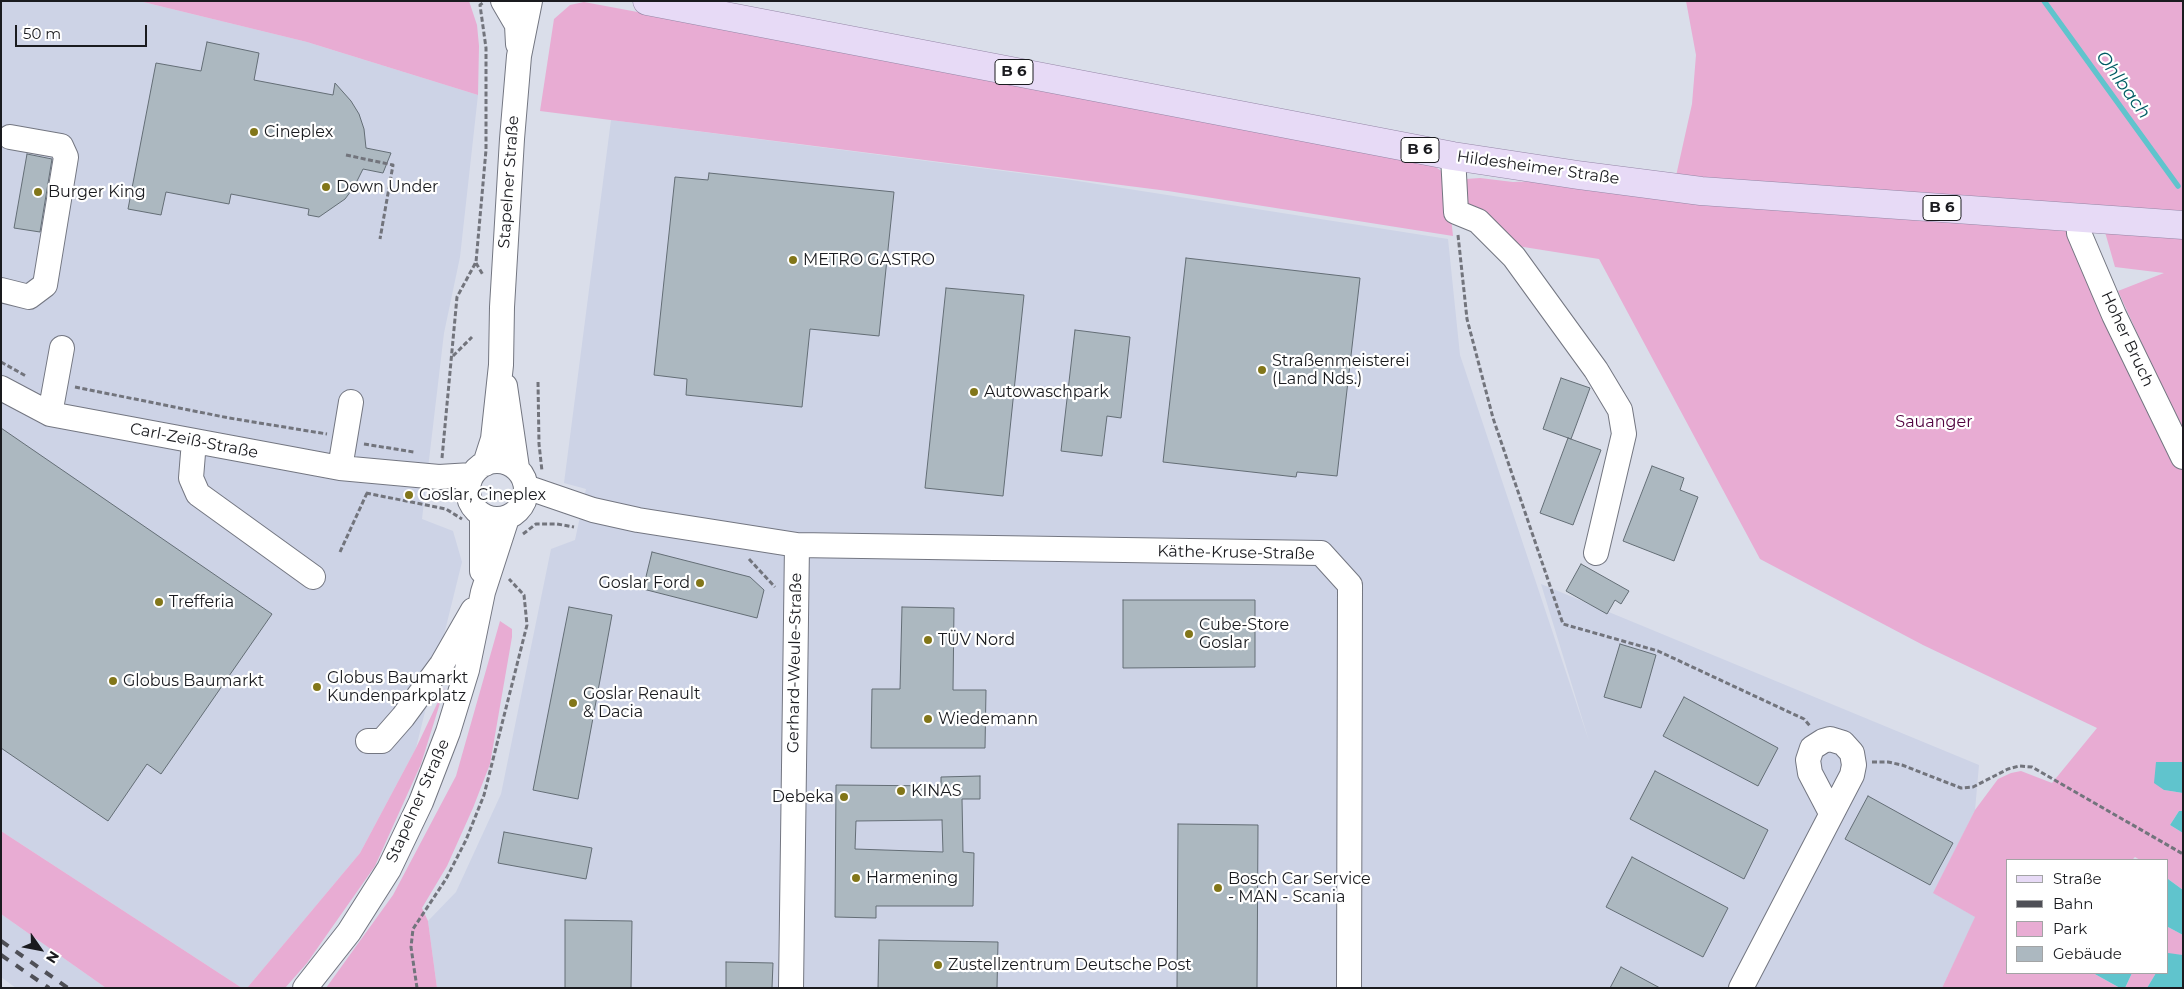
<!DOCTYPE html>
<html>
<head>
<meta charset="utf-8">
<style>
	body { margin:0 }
	#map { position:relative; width:2184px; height:989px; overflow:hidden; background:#dadeea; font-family:Montserrat,sans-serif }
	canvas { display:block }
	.frame { position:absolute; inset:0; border:2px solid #1a1b1f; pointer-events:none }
	.legend { position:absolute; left:2006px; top:859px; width:162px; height:115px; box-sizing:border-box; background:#fff; border:1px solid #a3a4a5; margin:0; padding:6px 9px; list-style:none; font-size:15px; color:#1a1b1f }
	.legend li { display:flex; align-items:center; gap:10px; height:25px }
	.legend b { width:25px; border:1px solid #a3a4a5 }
	.north { position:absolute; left:15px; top:924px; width:50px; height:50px; -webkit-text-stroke:4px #fff; paint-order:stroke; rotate:123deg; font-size:14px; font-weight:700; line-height:20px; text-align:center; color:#1a1b1f }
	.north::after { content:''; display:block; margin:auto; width:18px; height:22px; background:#1a1b1f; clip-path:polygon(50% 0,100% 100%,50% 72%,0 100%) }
	.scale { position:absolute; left:15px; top:25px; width:132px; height:22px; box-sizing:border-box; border:2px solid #1a1b1f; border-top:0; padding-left:6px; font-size:15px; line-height:18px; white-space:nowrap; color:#1a1b1f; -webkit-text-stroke:4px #fff; paint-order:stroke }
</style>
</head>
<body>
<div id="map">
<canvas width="2184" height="989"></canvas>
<div class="frame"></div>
<ul class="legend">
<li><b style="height:6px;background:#e7daf6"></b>Straße</li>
<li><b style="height:6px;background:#4f5057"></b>Bahn</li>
<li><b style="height:14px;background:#e8acd3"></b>Park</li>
<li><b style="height:14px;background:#acb8c0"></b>Gebäude</li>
</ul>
<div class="north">N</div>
<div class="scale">50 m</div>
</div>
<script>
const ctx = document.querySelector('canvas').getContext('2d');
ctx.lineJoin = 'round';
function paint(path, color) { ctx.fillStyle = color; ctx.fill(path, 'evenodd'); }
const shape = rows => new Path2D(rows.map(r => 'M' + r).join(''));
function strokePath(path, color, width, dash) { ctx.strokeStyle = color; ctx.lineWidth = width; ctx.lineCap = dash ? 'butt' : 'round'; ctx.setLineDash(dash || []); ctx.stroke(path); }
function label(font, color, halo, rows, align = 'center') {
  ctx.font = font + ' Montserrat,sans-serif'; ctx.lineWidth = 4.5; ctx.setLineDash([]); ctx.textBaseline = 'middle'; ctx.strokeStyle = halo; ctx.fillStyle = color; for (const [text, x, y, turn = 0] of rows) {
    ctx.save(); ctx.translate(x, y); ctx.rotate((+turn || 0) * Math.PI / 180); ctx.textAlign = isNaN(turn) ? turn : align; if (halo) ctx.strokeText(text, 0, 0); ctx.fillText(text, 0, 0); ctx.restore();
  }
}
paint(shape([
	[1,1,139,1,307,42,478,95,460,257,444,333,422,519,453,531,462,562,416,748,360,853,247,988,242,988,1,831],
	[611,120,1065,179,1448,239,1460,355,1589,741,1541,584,1979,765,1975,810,1934,893,1976,917,1942,988,437,988,428,921,456,892,501,794,551,549,575,540,586,489,564,483],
	[1,914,106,988,16,988,1,977]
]), '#cdd3e6');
paint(shape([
	[139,1,469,1,477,25,479,46,478,95,307,42],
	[1686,1,2183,1,2183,215,1676,176,1692,104,1696,55],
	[584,2,996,79,1431,164,1443,172,1447,180,1453,236,1168,191,540,111,554,19,570,5],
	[1480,178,1513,182,1538,181,2067,230,2183,472,2183,762,2156,762,2164,790,2183,793,2183,811,2179,811,2170,825,2183,833,2183,890,2168,879,2168,860,2140,860,2135,857,2132,860,2008,860,2008,973,2093,973,2120,988,1942,988,1975,917,1933,893,1975,810,1998,779,2011,773,2021,771,2052,783,2097,728,1923,645,1760,559,1599,259,1511,245,1468,206,1466,179],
	[2105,232,2183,237,2183,434,2118,291,2164,273,2115,267],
	[500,621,512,629,512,637,490,764,473,808,447,866,422,908,428,921,437,988,326,988,393,895,456,776],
	[445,687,421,764,375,866,307,963,285,988,247,988,360,853,416,748],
	[1,831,242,988,106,988,1,914],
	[2168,927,2183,935,2183,955,2168,954],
	[2132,973,2156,973,2147,988,2125,988]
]), '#e8acd3');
paint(shape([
	[2156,762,2183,762,2183,793,2164,790,2154,783],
	[2179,811,2183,811,2183,833,2170,825],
	[2168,879,2183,890,2183,935,2168,927],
	[2168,953,2183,955,2183,988,2147,988,2156,973,2168,973],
	[2093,973,2132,973,2125,988,2120,988]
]), '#60c4cd');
strokePath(shape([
	[2044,1,2178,186]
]), '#60c4cd', 5.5);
const building = shape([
	[207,42,259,53,254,80,333,95,335,83,351,101,359,114,364,129,366,148,391,153,383,173,363,169,354,187,345,199,319,217,308,215,309,209,231,194,229,204,166,192,161,215,128,209,156,63,201,71,207,42],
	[27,154,52,159,40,232,14,228,27,154],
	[709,173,894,192,879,336,810,329,802,407,686,395,687,379,654,375,675,177,708,180,709,173],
	[1186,258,1360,278,1337,476,1297,472,1296,477,1163,462,1186,258],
	[946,288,1024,295,1003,496,925,488,946,288],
	[1075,330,1130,337,1121,418,1107,416,1102,456,1061,451,1075,330],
	[1561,378,1590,388,1571,439,1543,429,1561,378],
	[1,428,272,614,161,774,147,764,108,821,1,748,1,428],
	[1568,438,1601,450,1573,525,1540,513,1568,438],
	[1652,466,1684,478,1680,490,1698,497,1674,561,1623,541,1652,466],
	[652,552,750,577,764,590,757,618,643,589,652,552],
	[1581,564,1629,591,1621,604,1615,600,1607,614,1566,591,1581,564],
	[1123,600,1255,600,1255,667,1123,668,1123,600],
	[569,607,612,615,578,799,533,790,569,607],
	[902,607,954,608,953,690,986,690,985,748,871,748,872,689,900,689,902,607],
	[1620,644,1656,655,1641,708,1604,697,1620,644],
	[1684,697,1778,748,1758,786,1663,736,1684,697],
	[1655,771,1768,830,1744,879,1630,819,1655,771],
	[980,776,980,799,962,799,963,852,974,853,973,906,876,906,876,918,835,917,836,785,941,786,941,777,980,776],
	[942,820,943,852,855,849,856,821,942,820],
	[1868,796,1953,843,1930,885,1845,839,1868,796],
	[1178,824,1258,825,1257,988,1177,988,1178,824],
	[504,832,592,848,586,879,498,863,504,832],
	[1632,857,1728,908,1703,957,1606,907,1632,857],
	[565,920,632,921,631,988,565,988,565,920],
	[879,940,998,942,997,988,878,988,879,940],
	[726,962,773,963,772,988,726,988,726,962],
	[1621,967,1660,988,1610,988,1621,967]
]);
paint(building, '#acb8c0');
strokePath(building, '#646e76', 1);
const minor = shape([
	[503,1,517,25,518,44],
	[1453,156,1456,212,1478,221,1514,257,1596,370,1620,410,1624,434,1596,553],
	[2078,218,2079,233,2114,315,2183,457],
	[1,290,29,297,45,285,66,157,61,146,10,137],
	[505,386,517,468],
	[1,388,50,414,340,468,439,477,472,475],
	[50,414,62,348],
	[194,441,191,478,198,494,313,577],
	'468 490a29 29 0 1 1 58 0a29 29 0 1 1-58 0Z',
	[485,464,493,439,501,365,502,307,512,139,519,56,530,1],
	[340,468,351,402],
	[526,487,593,510,638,520,797,545,1321,553,1350,585,1349,988],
	[482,516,482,571],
	[368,741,382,741,403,717,442,664,473,610],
	[305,988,349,932,389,869,421,802,448,732,467,670,483,592,507,518],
	[791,988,797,545],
	[1741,988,1852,775,1854,765,1852,753,1843,743,1830,739,1823,741,1812,748,1808,760,1810,773,1831,813]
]);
const major = shape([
	[647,1,1453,156,1578,175,1701,191,2183,225]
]);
strokePath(minor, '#737681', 26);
strokePath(major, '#9587a7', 29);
strokePath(shape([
	[346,155,393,165,380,239],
	[1458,235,1467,319,1493,418,1563,624,1658,651,1804,719,1810,726],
	[476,263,483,275],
	[453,356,472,337],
	[1,362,26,376],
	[538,382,539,444,542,471],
	[75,387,229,418,327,434],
	[364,444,414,452],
	[442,458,457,297,476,262,486,150,486,48,480,5,484,2],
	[366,493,446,509,462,519],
	[523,534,536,524,557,524,574,527],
	[340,552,367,493],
	[749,559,775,587],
	[1872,762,1888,762,1902,765,1961,788,1973,787,2008,769,2019,766,2032,767,2183,854],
	[417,988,411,947,413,929,446,879,466,840,484,795,527,625,524,595,509,579]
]), '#72747c', 3, [5, 2.5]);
strokePath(minor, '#fff', 24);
strokePath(major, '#e7daf6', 28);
strokePath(shape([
	[1,941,68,988],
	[1,955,49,988]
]), '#4f5057', 4, [9, 9]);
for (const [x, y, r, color] of [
	[254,132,5,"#827619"],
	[326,187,5,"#827619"],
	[38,192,5,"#827619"],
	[793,260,5,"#827619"],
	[1262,370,5,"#827619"],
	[974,392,5,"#827619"],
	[409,495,5,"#827619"],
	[700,583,5,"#827619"],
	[159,602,5,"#827619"],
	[1189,634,5,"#827619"],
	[928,640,5,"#827619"],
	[113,681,5,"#827619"],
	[317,687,5,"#827619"],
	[573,703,5,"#827619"],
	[928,719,5,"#827619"],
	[901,791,5,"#827619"],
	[844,797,5,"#827619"],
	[856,878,5,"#827619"],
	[1218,888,5,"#827619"],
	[938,965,5,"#827619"]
]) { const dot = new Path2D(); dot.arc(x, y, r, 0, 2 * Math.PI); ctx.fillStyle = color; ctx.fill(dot); strokePath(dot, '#fff', 2); }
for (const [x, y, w] of [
	[1014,72,38],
	[1420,150,38],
	[1942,208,38]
]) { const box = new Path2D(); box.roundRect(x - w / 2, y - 12.5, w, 25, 4); ctx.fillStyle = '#fff'; ctx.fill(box); strokePath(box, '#1a1b1f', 1); }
label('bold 15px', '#1a1b1f', null, [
	["B 6",1014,72],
	["B 6",1420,150],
	["B 6",1942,208]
]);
label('16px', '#1a1b1f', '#fff', [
	["Cineplex",264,132],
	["Down Under",336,187],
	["Burger King",48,192],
	["METRO GASTRO",803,260],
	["Straßenmeisterei",1272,361],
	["(Land Nds.)",1272,379],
	["Autowaschpark",984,392],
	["Goslar, Cineplex",419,495],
	["Goslar Ford",690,583,"right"],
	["Trefferia",169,602],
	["Cube-Store",1199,625],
	["Goslar",1199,643],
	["TÜV Nord",938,640],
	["Globus Baumarkt",327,678],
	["Kundenparkplatz",327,696],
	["Globus Baumarkt",123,681],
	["Goslar Renault",583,694],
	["& Dacia",583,712],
	["Wiedemann",938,719],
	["KINAS",911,791],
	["Debeka",834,797,"right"],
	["Harmening",866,878],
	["Bosch Car Service",1228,879],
	["- MAN - Scania",1228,897],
	["Zustellzentrum Deutsche Post",948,965]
], 'left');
label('16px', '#1a1b1f', '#fff', [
	["Hildesheimer Straße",1538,168,8],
	["Stapelner Straße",509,182,-86],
	["Hoher Bruch",2127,339,65],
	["Carl-Zeiß-Straße",194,441,11],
	["Käthe-Kruse-Straße",1236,553,1],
	["Gerhard-Weule-Straße",795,663,-89],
	["Stapelner Straße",418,801,-66]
]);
label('16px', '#51033f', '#fff', [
	["Sauanger",1934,422]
]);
label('italic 18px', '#005c64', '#fff', [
	["Ohlbach",2123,85,54]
]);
</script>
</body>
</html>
